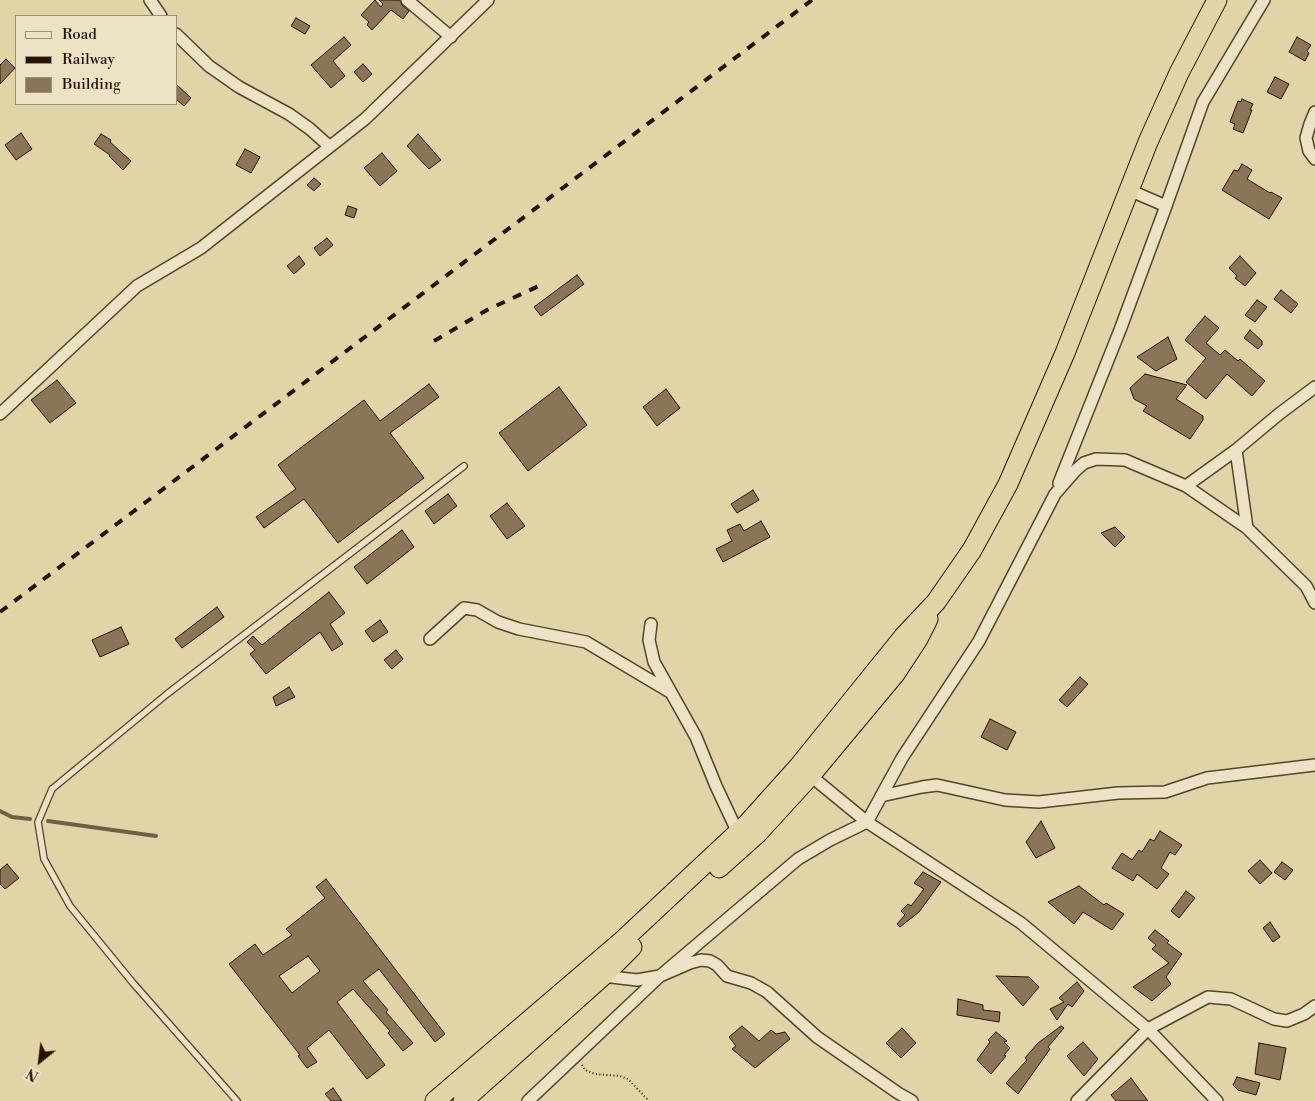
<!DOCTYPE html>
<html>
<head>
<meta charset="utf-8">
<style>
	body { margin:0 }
	#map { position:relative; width:1315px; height:1101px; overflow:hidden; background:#e1d4a7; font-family:"Libre Bodoni",serif }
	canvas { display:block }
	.legend { position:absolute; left:15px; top:15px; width:162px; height:90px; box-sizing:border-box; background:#ece3c6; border:1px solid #9e8f79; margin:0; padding:6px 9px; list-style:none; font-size:15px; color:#291105 }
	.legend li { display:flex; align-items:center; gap:10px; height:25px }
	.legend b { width:25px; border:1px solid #9e8f79 }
	.north { position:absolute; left:15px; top:1036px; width:50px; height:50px; -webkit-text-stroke:4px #ece3c6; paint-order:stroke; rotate:209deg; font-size:14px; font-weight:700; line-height:20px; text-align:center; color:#291105 }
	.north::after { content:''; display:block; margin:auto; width:18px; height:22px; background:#291105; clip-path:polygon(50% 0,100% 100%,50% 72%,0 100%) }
</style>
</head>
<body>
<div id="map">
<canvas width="1315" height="1101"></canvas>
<ul class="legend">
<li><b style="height:6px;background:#ece3c6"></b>Road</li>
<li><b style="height:6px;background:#291105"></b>Railway</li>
<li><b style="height:14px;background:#897659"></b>Building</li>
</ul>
<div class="north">N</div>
</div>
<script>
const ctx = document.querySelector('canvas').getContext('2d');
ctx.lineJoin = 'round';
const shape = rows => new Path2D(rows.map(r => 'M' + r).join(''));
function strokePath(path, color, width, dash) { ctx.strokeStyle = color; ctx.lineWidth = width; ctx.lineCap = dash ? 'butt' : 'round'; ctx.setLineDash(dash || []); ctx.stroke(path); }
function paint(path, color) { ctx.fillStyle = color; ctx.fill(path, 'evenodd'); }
strokePath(shape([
	[0,811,12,817,30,819],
	[48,821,156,836]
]), '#725e45', 4);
const building = shape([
	[375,0,381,7,383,4,379,0,400,0,402,5,409,11,403,19,391,10,372,30,367,25,369,22,361,15,375,0],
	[296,18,310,26,305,34,291,26,296,18],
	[344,37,351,45,333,61,345,76,331,88,311,65,344,37],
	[1297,37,1311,45,1307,51,1309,53,1305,61,1289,52,1297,37],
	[6,59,15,68,0,84,0,65,6,59],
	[363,64,372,74,363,82,354,72,363,64],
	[1275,77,1289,84,1281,99,1267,92,1275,77],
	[176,84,191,98,184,106,176,99,176,84],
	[1242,99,1253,104,1250,110,1252,110,1243,133,1233,129,1235,124,1230,122,1238,101,1241,102,1242,99],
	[21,133,32,149,16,160,5,145,21,133],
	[101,134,111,140,110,142,131,161,123,170,109,156,110,155,94,144,101,134],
	[418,134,441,160,429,169,407,146,418,134],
	[245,149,260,157,251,173,236,165,245,149],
	[382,153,397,171,380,186,364,168,382,153],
	[1242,164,1252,170,1247,179,1270,193,1271,192,1282,198,1269,219,1222,190,1234,170,1238,171,1242,164],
	[314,178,321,184,314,191,307,185,314,178],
	[348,206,357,209,354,218,345,215,348,206],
	[327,238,333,245,320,256,314,248,327,238],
	[299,256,305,264,294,274,287,266,299,256],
	[1240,256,1256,273,1245,286,1235,278,1237,276,1229,268,1240,256],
	[577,275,584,284,541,316,534,307,577,275],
	[1281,290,1298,304,1291,313,1274,299,1281,290],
	[1257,300,1267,307,1255,322,1245,315,1257,300],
	[1205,316,1219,328,1206,343,1220,355,1225,350,1238,361,1240,359,1265,381,1252,396,1227,374,1206,399,1186,382,1206,358,1185,340,1205,316],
	[1250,330,1262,341,1262,345,1258,349,1244,338,1250,330],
	[1168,337,1177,359,1156,371,1137,357,1168,337],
	[1145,374,1187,385,1176,399,1203,416,1203,420,1190,439,1143,411,1147,406,1134,399,1130,388,1145,374],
	[57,380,76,403,50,423,31,400,57,380],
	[429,384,439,397,390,433,424,478,338,543,304,499,264,528,256,517,296,489,278,465,364,400,380,421,429,384],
	[559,387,587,425,528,471,499,433,559,387],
	[666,389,680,408,657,426,643,407,666,389],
	[753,490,759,500,737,513,731,504,753,490],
	[448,494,457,506,434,524,425,511,448,494],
	[507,503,525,526,507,539,490,516,507,503],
	[761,521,770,537,723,562,716,549,732,541,727,530,740,524,744,531,761,521],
	[1115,527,1125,537,1115,547,1101,533,1115,527],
	[402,530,414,547,367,584,354,567,402,530],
	[329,592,345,613,330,624,343,644,332,651,320,632,266,674,250,654,255,650,247,642,253,636,262,645,329,592],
	[217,607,224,617,182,648,175,639,217,607],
	[380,620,388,632,373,642,365,631,380,620],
	[121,627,129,644,100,657,92,640,121,627],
	[396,650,403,659,392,669,384,660,396,650],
	[1080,677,1088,684,1067,707,1059,700,1080,677],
	[289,687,295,697,276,706,273,697,289,687],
	[990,719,1016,732,1007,750,981,737,990,719],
	[1041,821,1055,848,1036,858,1026,842,1041,821],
	[1160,831,1182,845,1175,855,1170,852,1161,868,1169,874,1157,889,1137,874,1133,881,1112,868,1122,853,1132,860,1139,850,1142,852,1150,839,1154,841,1160,831],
	[1260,860,1272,873,1260,884,1248,871,1260,860],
	[1282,862,1293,870,1285,880,1274,872,1282,862],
	[7,864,19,878,5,889,0,884,0,870,7,864],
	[923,872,941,882,919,912,900,927,897,924,905,915,901,911,908,904,911,906,924,889,914,883,923,872],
	[326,879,445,1034,435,1042,379,969,363,981,388,1010,386,1012,413,1043,403,1051,388,1033,390,1031,353,989,337,1002,385,1065,367,1079,329,1030,307,1048,317,1062,307,1068,298,1056,300,1055,229,964,255,944,263,955,292,935,286,929,325,898,316,887,326,879],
	[308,956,320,971,292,993,279,976,308,956],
	[1079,886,1104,905,1106,903,1124,914,1112,930,1083,912,1074,924,1048,902,1079,886],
	[1186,891,1195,898,1179,918,1171,911,1186,891],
	[1270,922,1280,937,1273,942,1263,928,1270,922],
	[1155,930,1169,941,1167,943,1182,954,1166,977,1171,984,1152,1001,1133,987,1169,963,1152,949,1156,945,1148,938,1155,930],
	[996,976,1029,977,1039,987,1023,1006,996,976],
	[1077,982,1084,991,1072,1007,1068,1004,1057,1020,1050,1009,1064,1002,1059,998,1077,982],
	[958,999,983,1005,983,1010,1000,1012,999,1022,957,1015,958,999],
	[742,1026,759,1041,771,1030,776,1034,785,1032,790,1039,755,1068,732,1049,736,1046,729,1037,742,1026],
	[1061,1026,1064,1028,1048,1047,1050,1049,1018,1094,1006,1083,1027,1060,1025,1058,1038,1043,1061,1026],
	[902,1028,916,1043,901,1058,886,1043,902,1028],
	[996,1032,1007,1041,1004,1042,1010,1048,1004,1055,1006,1056,991,1074,977,1060,990,1042,988,1040,996,1032],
	[1083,1042,1098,1059,1084,1076,1067,1056,1083,1042],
	[1259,1043,1286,1048,1280,1080,1255,1074,1259,1043],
	[1237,1077,1260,1083,1256,1095,1238,1090,1233,1085,1237,1077],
	[1131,1078,1148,1101,1116,1101,1111,1095,1131,1078],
	[333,1088,342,1101,331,1101,325,1094,333,1088]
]);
paint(building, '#897659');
strokePath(building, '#291105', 1);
const service = shape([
	[237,1101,133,983,70,906,44,859,38,822,52,789,167,694,464,466]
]);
const minor = shape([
	[150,0,161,16],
	[407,0,451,37],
	[176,34,209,66,239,87,289,114,310,129,329,146],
	[1315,112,1310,124,1306,138,1309,151,1315,159],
	[1166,206,1203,102,1264,0],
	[0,414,137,286,201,248,365,119,488,0],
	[1236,450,1247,528],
	[1059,483,1120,330,1166,206,1129,190],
	[1186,486,1236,450,1279,414,1315,387],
	[651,624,649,640,654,662,696,737,716,786,738,833],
	[430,639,464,608,477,610,498,622,519,629,586,642,670,692],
	[806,772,867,822,1021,923,1148,1029,1208,997,1231,999,1274,1019,1287,1021,1304,1014,1315,1006],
	[881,796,922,787,937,785,1005,800,1039,802,1118,793,1165,792,1207,778,1315,765],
	[603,976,637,980,660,976,690,963,701,960,710,961,717,965,727,976,751,983,767,992,817,1037,898,1093,912,1101],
	[528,1101,660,976,798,859,830,840,867,822,902,758,979,641,1055,494,1076,470,1084,463,1096,459,1125,460,1186,486,1247,528,1306,586,1315,603],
	[1077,1101,1148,1029,1217,1101]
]);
const trunk = shape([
	[719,868,757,834,810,776,895,674,918,639,928,619],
	[435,1101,622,941,746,825,799,766,904,636,936,602,972,550,1008,484,1065,353,1148,142,1179,73,1217,0],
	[463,1101,603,976,632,947]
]);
strokePath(service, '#57422e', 8);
strokePath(minor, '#57422e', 14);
strokePath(trunk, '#291105', 21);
strokePath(shape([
	[582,1065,585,1070,595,1074,620,1076,628,1079,649,1101]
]), '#291105', 2, [1, 2.5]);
strokePath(service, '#ece3c6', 5.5);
strokePath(minor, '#ece3c6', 11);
strokePath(trunk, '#e1d4a7', 19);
strokePath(shape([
	[434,341,487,310,543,284],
	[0,612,812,0]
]), '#291105', 4, [9, 9]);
</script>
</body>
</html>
